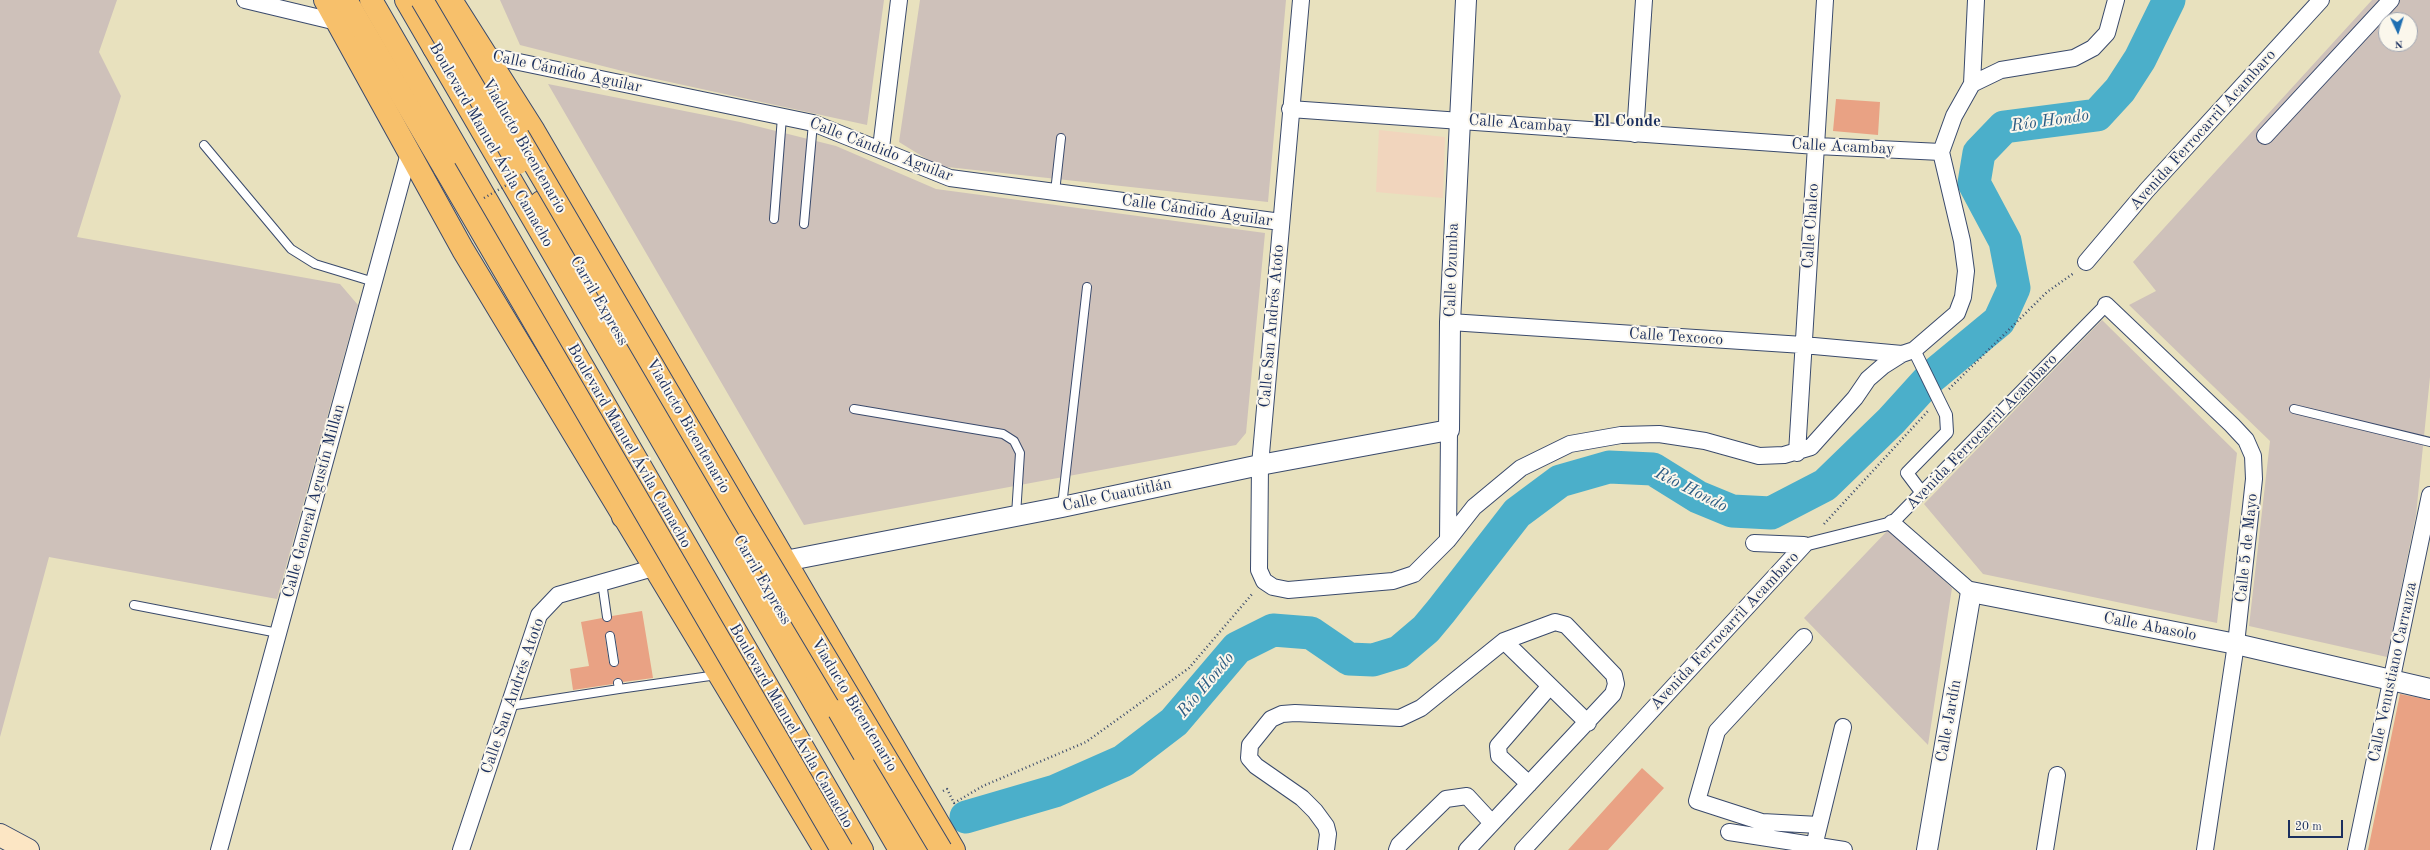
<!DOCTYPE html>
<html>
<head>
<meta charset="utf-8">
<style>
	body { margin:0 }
	#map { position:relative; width:2430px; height:850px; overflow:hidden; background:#e8e1be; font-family:"Old Standard TT",serif }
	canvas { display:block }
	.north { position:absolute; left:2378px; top:12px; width:40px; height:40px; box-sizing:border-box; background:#fbf7ec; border:1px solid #a1a7b3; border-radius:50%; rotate:176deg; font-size:11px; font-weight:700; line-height:16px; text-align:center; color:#1b2f5e }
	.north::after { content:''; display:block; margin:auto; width:14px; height:18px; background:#1f6fb2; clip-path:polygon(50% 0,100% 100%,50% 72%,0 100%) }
	.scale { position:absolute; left:2288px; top:820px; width:55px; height:18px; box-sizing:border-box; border:2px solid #1b2f5e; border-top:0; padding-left:5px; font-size:12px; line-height:14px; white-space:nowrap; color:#1b2f5e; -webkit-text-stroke:3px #fbf7ec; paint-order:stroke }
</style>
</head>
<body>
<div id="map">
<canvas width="2430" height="850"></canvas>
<div class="north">N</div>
<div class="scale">20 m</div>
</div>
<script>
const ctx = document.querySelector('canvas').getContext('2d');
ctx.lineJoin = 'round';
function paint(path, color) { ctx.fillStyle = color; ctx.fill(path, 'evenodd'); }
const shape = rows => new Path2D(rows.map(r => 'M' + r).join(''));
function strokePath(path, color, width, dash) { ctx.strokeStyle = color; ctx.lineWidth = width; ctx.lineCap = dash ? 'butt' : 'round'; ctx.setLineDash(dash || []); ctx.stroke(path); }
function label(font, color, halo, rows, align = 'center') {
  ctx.font = font + ' "Old Standard TT",serif'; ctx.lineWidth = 4; ctx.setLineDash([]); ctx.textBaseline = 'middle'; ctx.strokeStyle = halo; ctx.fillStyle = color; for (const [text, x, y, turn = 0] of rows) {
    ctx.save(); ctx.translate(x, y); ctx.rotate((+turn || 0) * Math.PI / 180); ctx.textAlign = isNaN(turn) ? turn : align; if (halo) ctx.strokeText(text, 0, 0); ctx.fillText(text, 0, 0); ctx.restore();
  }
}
paint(shape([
	[1379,130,1445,137,1443,198,1376,192]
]), '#f1d5bd');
paint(shape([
	[0,0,117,0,99,52,121,96,77,237,340,284,358,305,277,599,49,557,0,737],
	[500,0,884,0,867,125,642,76,520,45],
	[920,0,1286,0,1268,202,938,166,899,142],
	[2372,0,2430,0,2430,377,2416,515,2387,657,2249,626,2270,441,2129,305,2156,291,2133,262],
	[2386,20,2410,20,2410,44,2386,44],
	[548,84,740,122,836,146,936,189,1265,233,1246,433,1236,445,804,525],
	[2102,320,2237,453,2217,623,1983,574,1924,504],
	[1889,529,1952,588,1928,745,1804,618]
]), '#cec1ba');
strokePath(shape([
	[966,817,1055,791,1123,761,1174,722,1237,648,1273,630,1311,633,1349,659,1373,660,1399,652,1426,629,1441,611,1517,513,1560,481,1609,467,1653,469,1698,497,1732,511,1771,513,1825,485,1891,421,1930,378,1999,321,2014,288,2005,241,1974,183,1979,153,2004,127,2097,115,2120,90,2140,59,2169,0]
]), '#4bafca', 33);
paint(shape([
	[1836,99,1880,102,1878,135,1833,131],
	[642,611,653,678,623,682,617,678,614,679,613,684,573,690,570,669,589,666,581,622,602,618,608,622,612,616],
	[610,631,615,635,619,661,615,667,609,663,605,637],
	[2400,694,2430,700,2430,850,2368,850],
	[1642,768,1664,788,1608,850,1568,850]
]), '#e9a284');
const service = shape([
	[204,145,291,249,315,264,374,282],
	[1055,192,1061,138],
	[774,219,782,117],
	[804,224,813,123],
	[854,409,1003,434,1014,441,1020,453,1016,515],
	[2294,409,2430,442],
	[1062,506,1087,287],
	[602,582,607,617],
	[134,605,278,633],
	[610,636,614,662],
	[618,683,619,689,717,675],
	[509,706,619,689]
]);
const pedestrian = shape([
	[1914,350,1946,415,1947,432,1907,473,1922,493],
	[1804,545,1892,523,2106,305]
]);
const minor = shape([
	[245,0,337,22],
	[1301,0,1260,465,1259,570,1264,581,1273,587,1288,590,1393,581,1414,574,1448,540,1474,507,1521,468,1570,444,1621,435,1659,434,1705,441,1759,456,1784,455,1811,447,1855,398,1868,379,1883,366,1902,354,1914,350,1957,313,1963,297,1966,271,1962,241,1941,152,1954,116,1972,84,2001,70,2074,58,2093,48,2107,33,2116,0],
	[485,55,813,123,950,178,1281,222],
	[1972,84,1976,0],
	[1290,109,1817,146,1941,152],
	[1635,134,1644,0],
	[2265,136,2391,0],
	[881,148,899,0],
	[2086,262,2147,190,2321,0],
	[2106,305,2232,425,2246,440,2253,456,2254,479,2236,644,2205,850],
	[1450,322,1803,345,1902,354],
	[1797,453,1825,0],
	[1892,523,1971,592],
	[1448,540,1449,430],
	[1754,543,1804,545],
	[1804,637,1717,731,1697,801,1762,822,1819,825],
	[1504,641,1588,723],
	[1529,784,1499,756,1498,746,1550,686],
	[1729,832,1844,850],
	[1814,846,1843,727],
	[219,850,409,153],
	[461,850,539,615,558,595,653,568],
	[1326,850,1328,834,1326,826,1315,811,1302,798,1256,766,1249,758,1250,745,1271,719,1282,714,1295,713,1400,718,1421,708,1504,641,1555,622,1566,625,1614,675,1616,684,1613,694,1467,850],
	[1397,850,1399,845,1446,799,1467,796,1492,823],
	[1523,850,1804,545],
	[2045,850,2057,775],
	[2356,850,2430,495]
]);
const tertiary = shape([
	[785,561,1062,507,1260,465,1449,430,1450,322,1466,0],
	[1927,850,1971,592,2236,644,2430,689]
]);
const secondary = shape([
	[0,835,28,850]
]);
const primary = shape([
	[325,0,463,250,825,850],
	[451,0,534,131,954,850]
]);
const trunk = shape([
	[371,0,862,850],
	[406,0,900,850]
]);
const motorway = shape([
	[346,0,445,169],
	[439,0,518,136],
	[428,12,434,48],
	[541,202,839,711],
	[613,419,623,517],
	[815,703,841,724],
	[864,754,920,850]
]);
strokePath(service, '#3a4a6c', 10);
strokePath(pedestrian, '#3a4a6c', 14);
strokePath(minor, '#3a4a6c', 18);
strokePath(tertiary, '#3a4a6c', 22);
strokePath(secondary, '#3a4a6c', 24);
strokePath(primary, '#3a4a6c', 24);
strokePath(trunk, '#3a4a6c', 24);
strokePath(motorway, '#3a4a6c', 24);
strokePath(shape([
	[1949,389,2047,292,2074,273],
	[1824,524,1928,411],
	[943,791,947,789,954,803,983,786,1086,742,1189,668,1253,593]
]), '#3a4a6c', 2.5, [1, 3]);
strokePath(service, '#fff', 8);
strokePath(pedestrian, '#fff', 12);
strokePath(minor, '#fff', 16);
strokePath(tertiary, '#fff', 20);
strokePath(secondary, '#fce6c4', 22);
strokePath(primary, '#f7c06b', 22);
strokePath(trunk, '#f7c06b', 22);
strokePath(motorway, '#f7c06b', 22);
const motorwayBridge = shape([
	[422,0,518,163],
	[518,136,742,518,941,850],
	[445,169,842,850],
	[839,711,864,754]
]);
strokePath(motorwayBridge, '#3a4a6c', 24, []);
strokePath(shape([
	[484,198,512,182]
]), '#3a4a6c', 2.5, [1, 3]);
strokePath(motorwayBridge, '#f7c06b', 22);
label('16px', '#1b2f5e', '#fbf7ec', [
	["Calle Cándido Aguilar",567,72,12],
	["Calle Acambay",1520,124,4],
	["Avenida Ferrocarril Acambaro",2203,130,-48],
	["Boulevard Manuel Ávila Camacho",491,145,60],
	["Viaducto Bicentenario",524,146,60],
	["Calle Acambay",1843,147,3],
	["Calle Cándido Aguilar",881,150,21],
	["Calle Cándido Aguilar",1197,211,8],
	["Calle Chalco",1811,226,-86],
	["Calle Ozumba",1452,270,-88],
	["Carril Express",599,301,60],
	["Calle San Andrés Atoto",1272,326,-85],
	["Calle Texcoco",1676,337,4],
	["Viaducto Bicentenario",688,426,60],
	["Avenida Ferrocarril Acambaro",1982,432,-46],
	["Boulevard Manuel Ávila Camacho",629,446,60],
	["Calle Cuautitlán",1117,495,-12],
	["Calle General Agustín Millan",314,501,-75],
	["Calle 5 de Mayo",2247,548,-84],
	["Carril Express",762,580,60],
	["Calle Abasolo",2150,627,11],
	["Avenida Ferrocarril Acambaro",1725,631,-47],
	["Calle Venustiano Carranza",2393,672,-78],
	["Calle San Andrés Atoto",513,696,-71],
	["Viaducto Bicentenario",854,705,59],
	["Calle Jardín",1949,721,-80],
	["Boulevard Manuel Ávila Camacho",791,726,60]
]);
label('italic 17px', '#2c5c84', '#fbf7ec', [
	["Río Hondo",2050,121,-8],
	["Río Hondo",1691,490,27],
	["Río Hondo",1206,685,-50]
]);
label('bold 17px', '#1b2f5e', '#fbf7ec', [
	["El Conde",1627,122]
]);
</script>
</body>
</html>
